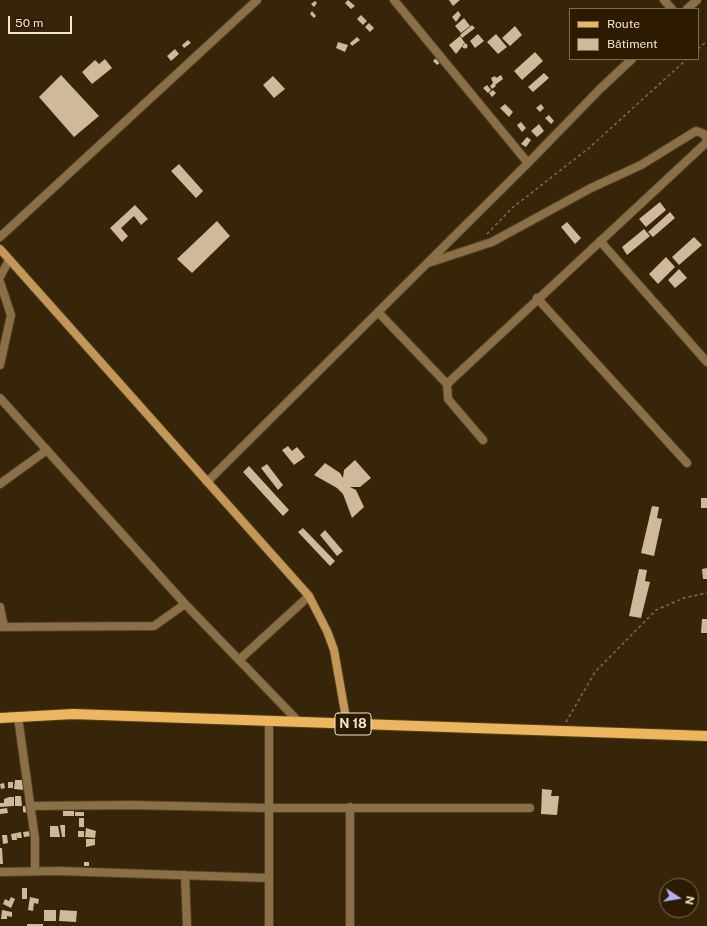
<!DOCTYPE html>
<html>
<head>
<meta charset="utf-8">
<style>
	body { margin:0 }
	#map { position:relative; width:707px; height:926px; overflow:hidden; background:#362508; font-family:"Public Sans",sans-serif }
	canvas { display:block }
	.legend { position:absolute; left:569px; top:8px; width:130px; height:52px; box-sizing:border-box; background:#2c1b00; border:1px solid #7b6c56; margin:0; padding:5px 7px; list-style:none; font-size:12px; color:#f1e6d6 }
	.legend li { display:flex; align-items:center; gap:8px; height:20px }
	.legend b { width:20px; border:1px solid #7b6c56 }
	.north { position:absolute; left:659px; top:878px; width:40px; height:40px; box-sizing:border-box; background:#2c1b00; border:1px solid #7b6c56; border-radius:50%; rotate:102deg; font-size:11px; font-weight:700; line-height:16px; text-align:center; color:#f1e6d6 }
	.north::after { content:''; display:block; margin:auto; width:14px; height:18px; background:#b2adf9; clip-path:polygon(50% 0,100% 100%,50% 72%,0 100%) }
	.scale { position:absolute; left:8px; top:16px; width:64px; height:18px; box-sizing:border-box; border:2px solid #f1e6d6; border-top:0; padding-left:5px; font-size:12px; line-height:14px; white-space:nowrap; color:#f1e6d6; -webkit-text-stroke:3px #2c1b00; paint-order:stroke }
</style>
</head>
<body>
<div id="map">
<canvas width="707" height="926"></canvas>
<ul class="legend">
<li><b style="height:5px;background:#eeb65c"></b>Route</li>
<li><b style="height:11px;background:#cfb99a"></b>Bâtiment</li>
</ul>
<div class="north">N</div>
<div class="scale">50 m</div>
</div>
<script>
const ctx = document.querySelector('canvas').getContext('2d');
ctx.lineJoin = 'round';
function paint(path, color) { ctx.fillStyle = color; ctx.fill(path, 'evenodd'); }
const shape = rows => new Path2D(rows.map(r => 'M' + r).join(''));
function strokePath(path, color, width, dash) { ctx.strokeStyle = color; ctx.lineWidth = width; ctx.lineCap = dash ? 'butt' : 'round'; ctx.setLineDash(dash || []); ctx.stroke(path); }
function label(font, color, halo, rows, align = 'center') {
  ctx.font = font + ' "Public Sans",sans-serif'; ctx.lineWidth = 4; ctx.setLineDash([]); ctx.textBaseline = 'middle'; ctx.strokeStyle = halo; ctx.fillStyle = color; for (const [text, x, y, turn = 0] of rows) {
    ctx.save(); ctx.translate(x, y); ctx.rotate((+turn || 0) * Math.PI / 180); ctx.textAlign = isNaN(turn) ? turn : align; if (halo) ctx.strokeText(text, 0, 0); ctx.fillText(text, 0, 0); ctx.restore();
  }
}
paint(shape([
	[348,0,355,6,351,9,345,3],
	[449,0,460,0,453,6],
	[315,1,317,3,314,7,311,4],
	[312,11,316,16,314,18,310,14],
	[458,11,461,15,456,22,452,17],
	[361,15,367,21,363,25,357,19],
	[464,18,470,26,461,33,455,26],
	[369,23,374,28,370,32,365,27],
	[472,25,475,28,462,38,460,35],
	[515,26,522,35,510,46,502,38],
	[478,34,484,41,475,48,470,41],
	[496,34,507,47,498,54,487,42],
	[460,36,465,43,456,54,449,45],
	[357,37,360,40,352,46,350,43],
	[188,40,191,43,184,48,182,45],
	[338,42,348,45,345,52,336,48],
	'462.5 46a2.5 2.5 0 1 1 5 0a2.5 2.5 0 1 1-5 0Z',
	[175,49,179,54,171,61,167,56],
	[535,52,543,61,522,80,514,71],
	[437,57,441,62,437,65,433,61],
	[105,59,112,68,92,84,82,72,95,60,99,64],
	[544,73,549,78,533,92,528,87],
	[61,75,99,116,74,137,39,97],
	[501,75,503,79,495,85,496,86,492,89,490,86,493,83,491,78,495,76,496,78],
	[273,76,285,89,274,98,263,85],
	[487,85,491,90,488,93,483,88],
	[493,90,496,93,492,97,489,93],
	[505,104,513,112,509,117,500,108],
	[541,104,544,108,540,112,536,108],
	[549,115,554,121,551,124,545,118],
	[521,122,526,128,522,132,517,125],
	[539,124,544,131,537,137,531,131],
	[527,137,531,140,526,147,521,144],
	[179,164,203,191,196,198,171,171],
	[660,202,666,210,646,227,639,219],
	[135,205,148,219,141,225,134,216,121,228,128,236,122,242,110,228],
	[670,212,675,218,653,237,648,232],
	[217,221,230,236,192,273,177,259],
	[567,222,581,238,575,244,561,227],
	[644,229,650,236,627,255,622,247],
	[694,237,702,245,679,265,672,257],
	[666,257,675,267,658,284,649,274],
	[679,269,687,278,675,288,668,280],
	[288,446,292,451,297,447,305,457,294,465,282,450],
	[355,460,371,478,360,487,350,487,356,490,364,507,352,518,343,494,337,488,314,475,325,463,340,473,343,478,344,470],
	[267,464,283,485,278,490,261,468],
	[249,466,289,510,283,516,243,472],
	[701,498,707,498,707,508,701,508],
	[652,506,659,507,657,518,662,519,654,556,641,553],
	[303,528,335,561,330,566,298,532],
	[325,530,343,551,337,556,320,535],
	[707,568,707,579,703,579,702,569],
	[639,569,647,570,645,581,650,582,641,618,629,616],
	[702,619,707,619,707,633,701,633],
	[15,780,25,780,24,790,14,789],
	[8,782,13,782,13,788,8,788],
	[4,783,5,788,1,789,0,784],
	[542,789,552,790,551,796,559,796,557,815,541,814],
	[15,796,21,796,22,806,15,806],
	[9,797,14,797,14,806,0,807,0,803,4,803,4,799],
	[23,806,28,806,28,813,23,812],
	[7,808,8,813,0,814,0,809],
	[63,811,74,811,74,816,63,816],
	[75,812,84,812,84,816,75,816],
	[79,818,84,818,84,827,79,827],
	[60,825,65,825,65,837,62,837],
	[50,826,58,826,60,837,50,837],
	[86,828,96,831,95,838,85,837],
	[31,831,32,836,24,837,23,832],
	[78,831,84,831,84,837,78,837],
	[21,832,22,838,17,838,16,833],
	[16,833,17,840,12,840,11,834],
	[2,835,7,835,8,843,3,844],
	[86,839,95,839,95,845,86,847],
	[0,848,2,848,3,864,0,864],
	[84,862,89,862,89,866,84,866],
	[22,888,27,888,27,899,22,899],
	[11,897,15,899,11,908,3,904,5,899,9,901],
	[30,897,39,899,38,904,34,903,33,911,28,910],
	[2,910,12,912,12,917,7,916,7,919,1,919],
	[44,910,56,910,56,921,44,921],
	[60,910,77,911,76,922,59,921],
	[27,924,43,924,43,926,27,926]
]), '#cfb99a');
const street = shape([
	[394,0,528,163],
	[664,0,672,9],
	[687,9,697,0],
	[0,237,257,0],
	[600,241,707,362],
	[428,263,492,242,591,188,641,165,696,131,704,134,707,140],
	[0,277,9,260],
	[0,282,11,315,0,365],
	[537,298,687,463],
	[378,312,447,384,448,399,483,440],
	[447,384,707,142],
	[0,398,185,604,299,722],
	[207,482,528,163,600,89,632,59],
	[0,484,47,450],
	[0,607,4,627],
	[0,627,154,626,185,604],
	[239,660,309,596],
	[18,717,35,839,35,871],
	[30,806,132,805,268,808,530,808],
	[350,807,350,926],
	[0,872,59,871,268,878],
	[185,875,187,926],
	[269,926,269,720]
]);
const secondary = shape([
	[0,249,309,596,327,631,334,650,347,724]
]);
const primary = shape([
	[0,718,73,714,129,716,707,736]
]);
strokePath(street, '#504025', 10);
strokePath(secondary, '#504025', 10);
strokePath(primary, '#504025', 12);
strokePath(shape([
	[698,49,707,41],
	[487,234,512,208,589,148,687,59],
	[566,722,595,672,656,610,684,598,707,593]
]), '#7d6e56', 1.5, [3, 3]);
strokePath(street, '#8b6f47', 8);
strokePath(secondary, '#c39754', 8);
strokePath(primary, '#eeb65c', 10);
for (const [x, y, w] of [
	[353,724,36]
]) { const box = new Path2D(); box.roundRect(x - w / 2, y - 11, w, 22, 3); ctx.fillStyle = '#2c1b00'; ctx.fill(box); strokePath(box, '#f1e6d6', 1); }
label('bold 13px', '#f1e6d6', null, [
	["N 18",353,724]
]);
</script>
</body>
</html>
